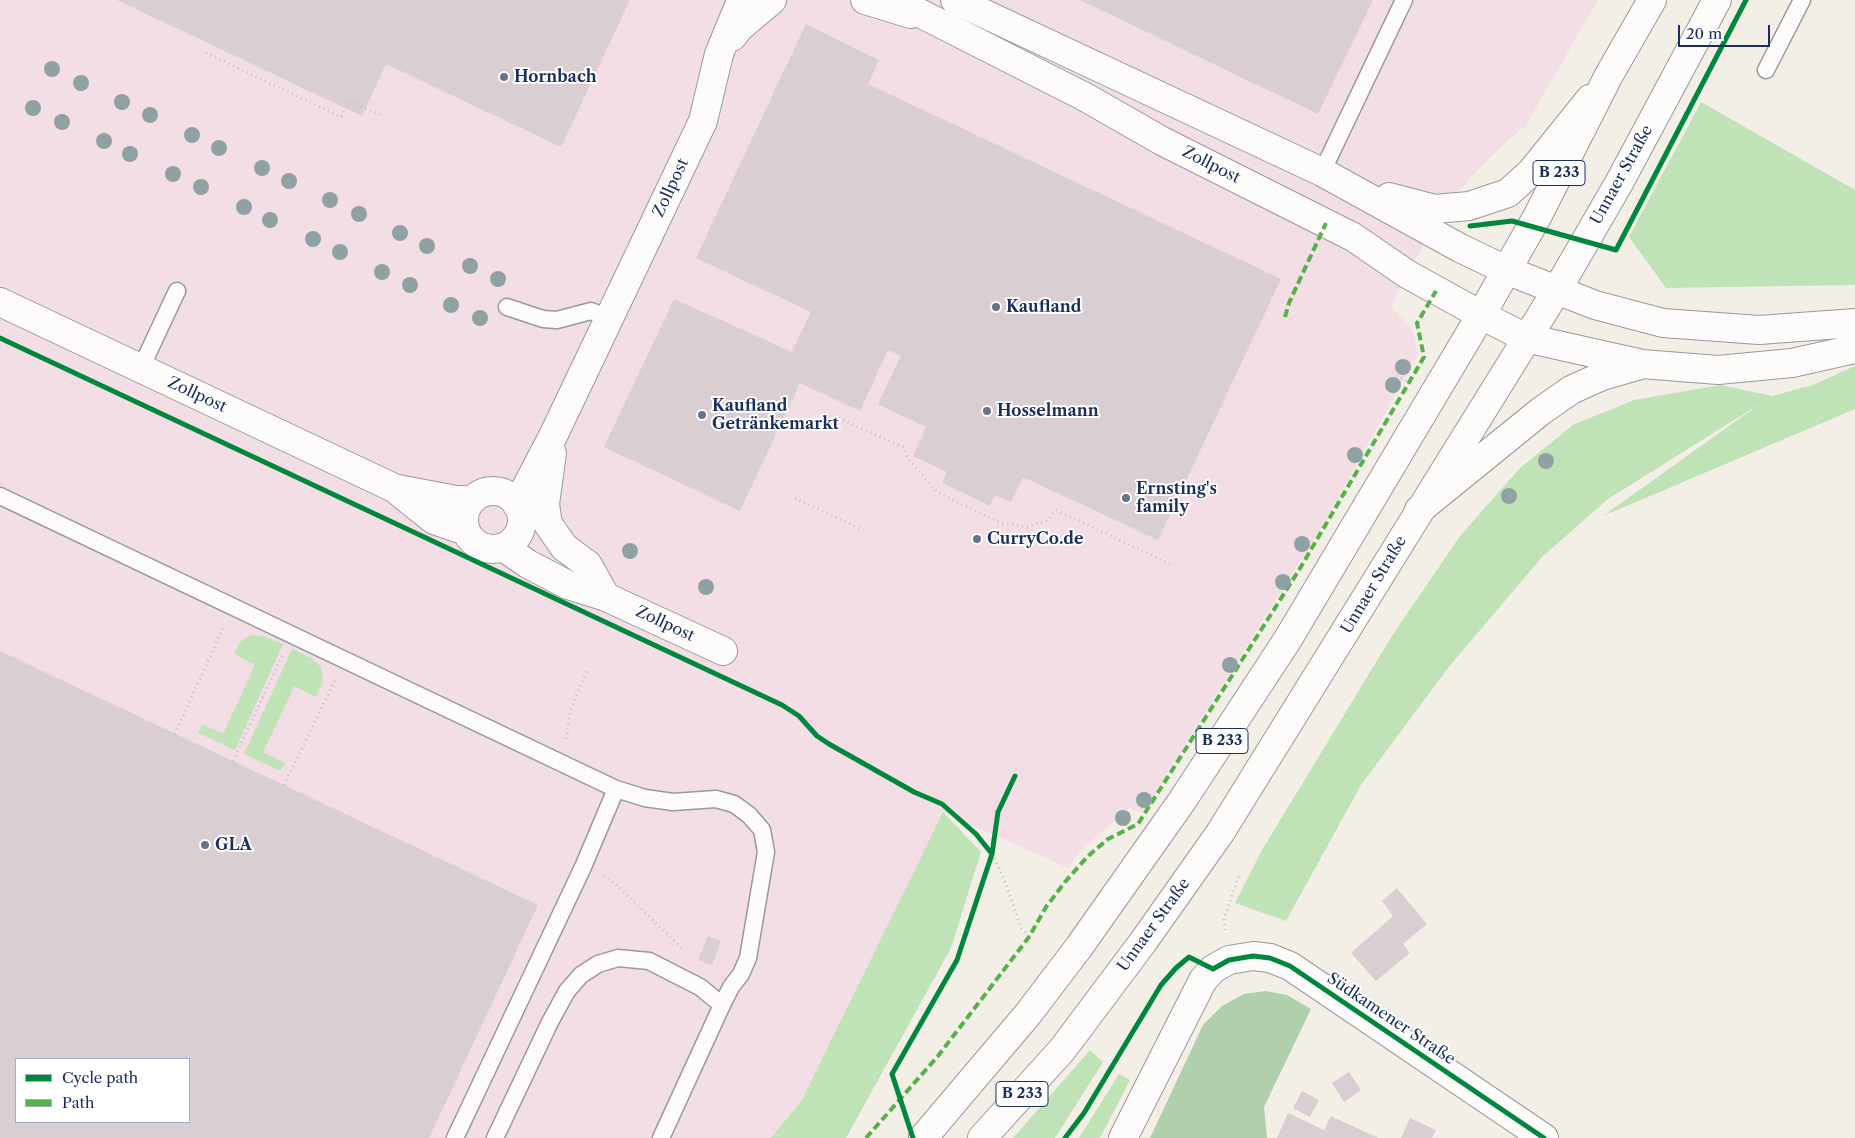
<!DOCTYPE html>
<html>
<head>
<meta charset="utf-8">
<style>
	body { margin:0 }
	#map { position:relative; width:1855px; height:1138px; overflow:hidden; background:#f3eee6; font-family:"Libre Caslon Text",serif }
	canvas { display:block }
	.legend { position:absolute; left:15px; top:1058px; width:175px; height:65px; box-sizing:border-box; background:#fff; border:1px solid #a4acbf; margin:0; padding:6px 9px; list-style:none; font-size:15px; color:#1b2f5e }
	.legend li { display:flex; align-items:center; gap:10px; height:25px }
	.legend b { width:25px; border:1px solid #a4acbf }
	.scale { position:absolute; left:1678px; top:25px; width:92px; height:22px; box-sizing:border-box; border:2px solid #1b2f5e; border-top:0; padding-left:6px; font-size:15px; line-height:18px; white-space:nowrap; color:#1b2f5e; -webkit-text-stroke:4px #fff; paint-order:stroke }
</style>
</head>
<body>
<div id="map">
<canvas width="1855" height="1138"></canvas>
<ul class="legend">
<li><b style="height:6px;background:#00873e"></b>Cycle path</li>
<li><b style="height:6px;background:#55b248"></b>Path</li>
</ul>
<div class="scale">20 m</div>
</div>
<script>
const ctx = document.querySelector('canvas').getContext('2d');
ctx.lineJoin = 'round';
function paint(path, color) { ctx.fillStyle = color; ctx.fill(path, 'evenodd'); }
const shape = rows => new Path2D(rows.map(r => 'M' + r).join(''));
function strokePath(path, color, width, dash) { ctx.strokeStyle = color; ctx.lineWidth = width; ctx.lineCap = dash ? 'butt' : 'round'; ctx.setLineDash(dash || []); ctx.stroke(path); }
function label(font, color, halo, rows, align = 'center') {
  ctx.font = font + ' "Libre Caslon Text",serif'; ctx.lineWidth = 4; ctx.setLineDash([]); ctx.textBaseline = 'middle'; ctx.strokeStyle = halo; ctx.fillStyle = color; for (const [text, x, y, turn = 0] of rows) {
    ctx.save(); ctx.translate(x, y); ctx.rotate((+turn || 0) * Math.PI / 180); ctx.textAlign = isNaN(turn) ? turn : align; if (halo) ctx.strokeText(text, 0, 0); ctx.fillText(text, 0, 0); ctx.restore();
  }
}
paint(shape([
	[0,0,1598,0,1526,125,1494,153,1447,204,1407,274,1391,307,1413,331,1418,354,1326,520,1142,813,1129,808,1078,853,1068,868,943,812,802,1100,771,1138,0,1138],
	[16,1059,189,1059,189,1122,16,1122]
]), '#f2dee4');
paint(shape([
	[1701,102,1855,190,1855,285,1666,288,1629,237],
	[1855,366,1855,409,1603,516,1761,403,1608,499,1542,557,1448,668,1361,785,1286,921,1235,903,1262,850,1392,636,1460,536,1520,468,1573,425,1634,400,1721,385,1772,396,1813,385],
	[251,635,264,636,283,644,235,750,198,733,202,724,223,734,255,665,234,654,240,642],
	[292,649,311,658,316,662,321,667,323,681,316,697,294,686,289,698,263,752,285,763,280,771,244,754],
	[943,812,981,852,951,948,846,1138,771,1138,802,1100],
	[1090,1050,1103,1062,1055,1138,1013,1138],
	[1119,1074,1130,1080,1100,1138,1079,1138]
]), '#bfe2b7');
paint(shape([
	[1265,991,1287,995,1311,1009,1264,1107,1267,1138,1150,1138,1203,1025,1222,1006,1244,994]
]), '#afd0ab');
paint(shape([
	[117,0,630,0,561,147,386,64,362,116],
	[1080,0,1373,0,1318,114],
	[806,24,879,60,868,84,1281,279,1158,540,1023,477,1011,502,995,495,990,506,942,483,947,472,913,456,926,427,878,404,901,356,888,350,860,411,800,383,740,511,604,447,674,299,792,352,811,312,696,258],
	[0,651,538,905,429,1138,0,1138],
	[16,1059,189,1059,189,1122,16,1122],
	[1397,888,1427,924,1403,944,1410,953,1376,981,1351,953,1393,916,1382,901],
	[708,936,721,941,712,965,698,960],
	[1349,1072,1361,1090,1344,1102,1332,1083],
	[1302,1091,1319,1100,1310,1117,1293,1108],
	[1288,1113,1324,1130,1331,1116,1378,1138,1277,1138],
	[1410,1118,1436,1130,1432,1138,1401,1138]
]), '#d9ced2');
const lane = shape([
	[1766,70,1802,0],
	[1322,172,1404,0],
	[507,307,543,319,557,320,591,311,609,318],
	[141,368,177,291],
	[0,496,616,789,583,867,455,1138],
	[616,789,645,798,673,802,716,799,734,804,749,815,762,830,766,852,748,958,741,974,731,987,722,1005],
	[495,1138,550,1022,567,991,581,975,598,964,618,958,649,961,700,987,722,1005,661,1138]
]);
const street = shape([
	[865,0,911,14],
	[894,0,1085,97,1162,141,1353,237,1407,274,1481,315],
	[955,0,1322,172,1460,248,1506,270],
	[732,37,740,27,772,0],
	[1389,197,1435,209,1469,206,1508,193,1532,171,1590,99],
	[0,302,394,488,434,520,466,531],
	[552,453,545,504,548,524,564,547,588,565,606,597],
	[398,489,456,500,471,500],
	'464 520a29 29 0 1 1 58 0a29 29 0 1 1-58 0Z',
	[517,505,554,434,703,121,719,54,738,8,743,0],
	[503,547,528,564,568,585,606,597,723,651],
	[1123,1138,1203,980,1213,969,1229,960,1253,956,1270,958,1290,966,1544,1138]
]);
const primary = shape([
	[923,1138,1028,1014,1079,947,1182,801,1288,639,1481,315,1537,217,1609,75,1652,0],
	[982,1138,1062,1050,1143,942,1220,833,1557,290,1619,183,1717,0]
]);
const highway = shape([
	[1506,270,1595,305,1663,323,1759,330,1855,323],
	[1481,315,1526,338,1642,364,1718,370,1792,363,1855,349],
	[1419,510,1541,411,1571,390,1602,376,1640,365]
]);
strokePath(lane, '#98999c', 19);
strokePath(street, '#98999c', 30);
strokePath(primary, '#98999c', 30);
strokePath(highway, '#98999c', 30);
strokePath(shape([
	[206,53,341,117,350,101,380,115],
	[1392,373,1407,381],
	[834,416,903,447,908,459,937,492,1001,523,1028,527,1048,520,1056,510,1170,564],
	[795,498,863,530],
	[175,734,223,628],
	[566,739,571,708,587,670],
	[233,761,282,656],
	[284,785,335,680],
	[992,854,1003,876,1021,928,1029,937],
	[604,876,611,880,684,950],
	[1225,930,1224,919,1239,875]
]), '#c1c2c6', 3, [1, 4]);
strokePath(lane, '#fdfcfb', 16);
strokePath(street, '#fdfcfb', 28);
strokePath(primary, '#fdfcfb', 28);
strokePath(highway, '#fdfcfb', 28);
strokePath(shape([
	[1285,317,1289,303,1326,223],
	[866,1138,938,1056,1029,937,1046,907,1065,882,1088,856,1108,839,1138,824,1299,570,1424,357,1417,323,1436,291]
]), '#55b248', 4, [8, 4]);
strokePath(shape([
	[1470,226,1512,221,1616,250,1746,0],
	[0,338,782,705,799,716,817,736,829,744,914,792,942,804,976,834,992,854],
	[913,1138,892,1074,957,960,992,854,998,812,1015,776],
	[1065,1138,1084,1113,1161,985,1176,968,1189,957,1213,969,1229,960,1253,956,1270,958,1290,966,1544,1138]
]), '#00873e', 5);
ctx.fillStyle = '#90a1a3';
for (const [x, y] of [
	[52,69],
	[81,83],
	[122,102],
	[33,108],
	[150,115],
	[62,122],
	[192,135],
	[104,141],
	[219,148],
	[130,154],
	[262,168],
	[173,174],
	[289,181],
	[201,187],
	[330,200],
	[244,207],
	[359,214],
	[270,220],
	[400,233],
	[313,239],
	[427,246],
	[340,252],
	[470,266],
	[382,272],
	[498,279],
	[410,285],
	[451,305],
	[480,318],
	[1403,367],
	[1393,385],
	[1355,455],
	[1546,461],
	[1509,496],
	[1302,544],
	[630,551],
	[1283,582],
	[706,587],
	[1230,665],
	[1144,800],
	[1123,818]
]) { ctx.beginPath(); ctx.arc(x, y, 8, 0, 2 * Math.PI); ctx.fill(); }
for (const [x, y, r, color] of [
	[504,77,5,"#67728e"],
	[996,307,5,"#67728e"],
	[987,411,5,"#67728e"],
	[702,415,5,"#67728e"],
	[1126,498,5,"#67728e"],
	[977,539,5,"#67728e"],
	[205,845,5,"#67728e"]
]) { const dot = new Path2D(); dot.arc(x, y, r, 0, 2 * Math.PI); ctx.fillStyle = color; ctx.fill(dot); strokePath(dot, '#fff', 2); }
for (const [x, y, w] of [
	[1559,173,52],
	[1222,741,52],
	[1022,1094,52]
]) { const box = new Path2D(); box.roundRect(x - w / 2, y - 12.5, w, 25, 4); ctx.fillStyle = '#fff'; ctx.fill(box); strokePath(box, '#1b2f5e', 1); }
label('bold 15px', '#1b2f5e', null, [
	["B 233",1559,173],
	["B 233",1222,741],
	["B 233",1022,1094]
]);
label('bold 16px', '#1b2f5e', '#fff', [
	["Hornbach",514,77],
	["Kaufland",1006,307],
	["Kaufland",712,406],
	["Getränkemarkt",712,424],
	["Hosselmann",997,411],
	["Ernsting's",1136,489],
	["family",1136,507],
	["CurryCo.de",987,539],
	["GLA",215,845]
], 'left');
label('16px', '#1b2f5e', '#fff', [
	["Zollpost",1211,165,27],
	["Unnaer Straße",1622,175,-61],
	["Zollpost",671,188,-65],
	["Zollpost",197,395,25],
	["Unnaer Straße",1374,585,-59],
	["Zollpost",665,624,25],
	["Unnaer Straße",1154,925,-54],
	["Südkamener Straße",1391,1019,34]
]);
</script>
</body>
</html>
